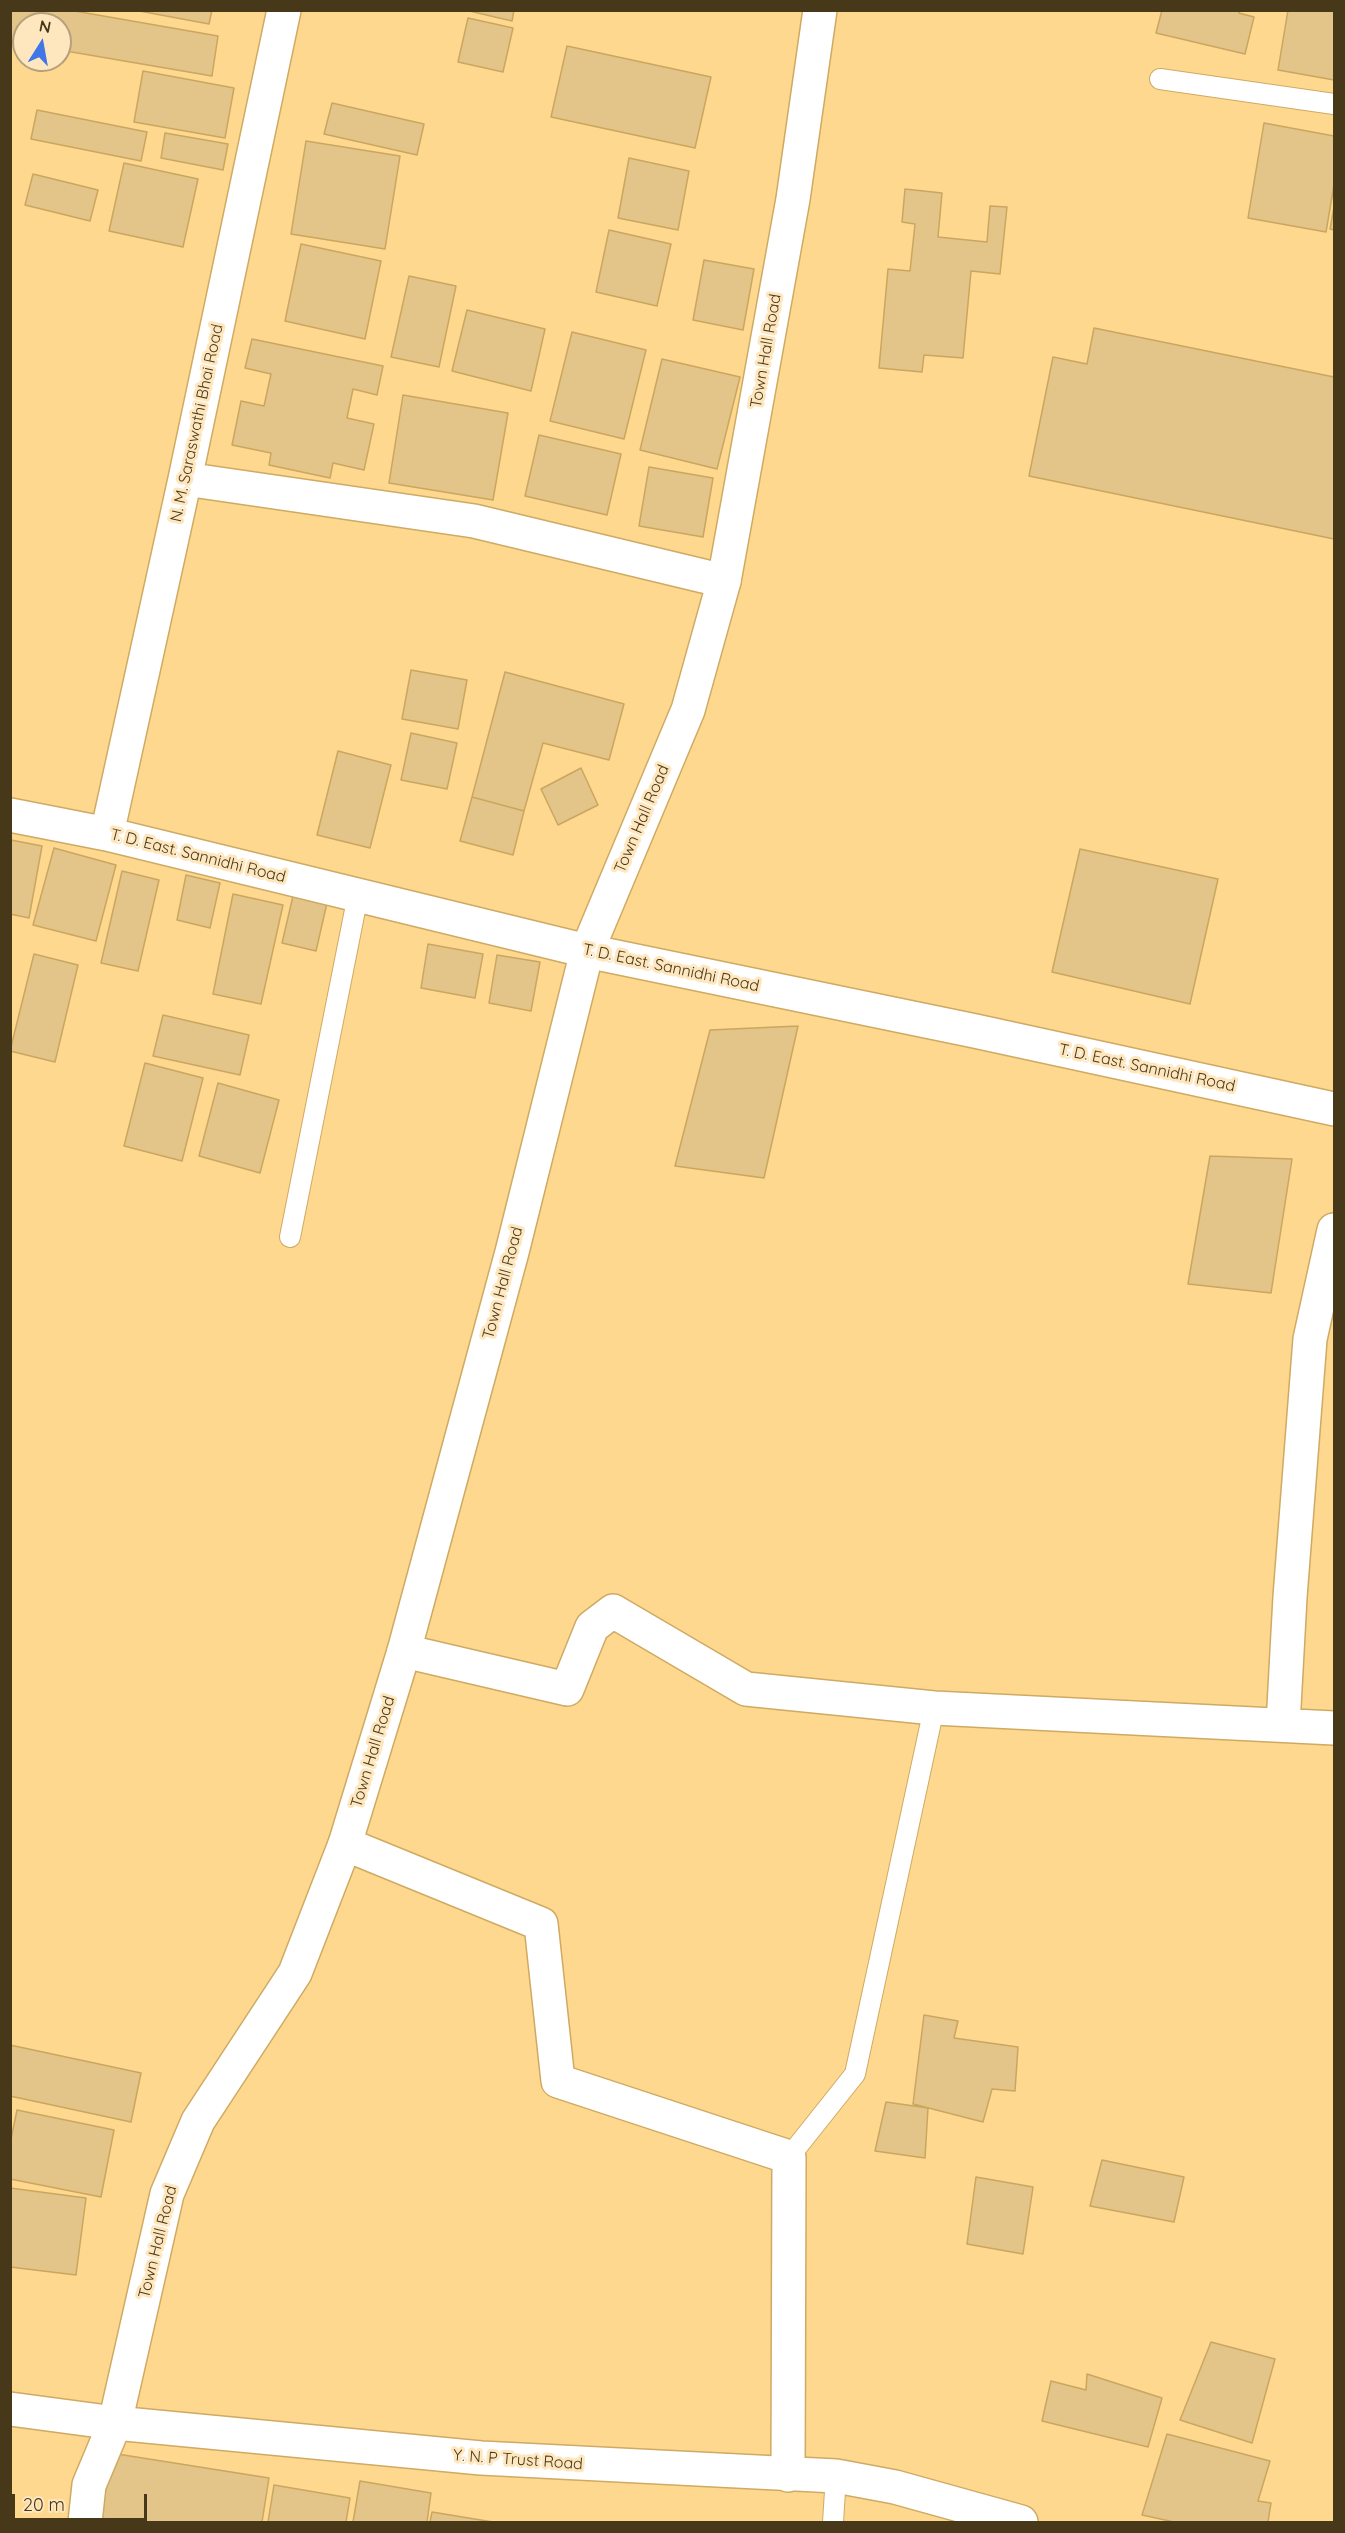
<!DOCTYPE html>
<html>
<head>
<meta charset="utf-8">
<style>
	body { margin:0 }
	#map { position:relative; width:1345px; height:2533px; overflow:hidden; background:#fed88f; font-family:Quicksand,sans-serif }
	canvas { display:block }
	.frame { position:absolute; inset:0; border:12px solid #48381a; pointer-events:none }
	.north { position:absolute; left:12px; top:12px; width:60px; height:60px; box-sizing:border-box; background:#fee7be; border:2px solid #b5a17c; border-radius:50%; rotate:11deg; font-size:16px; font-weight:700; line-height:24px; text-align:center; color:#48381a }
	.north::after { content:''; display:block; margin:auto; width:21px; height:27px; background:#4076e7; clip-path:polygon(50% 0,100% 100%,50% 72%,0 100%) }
	.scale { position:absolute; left:12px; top:2494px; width:135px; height:27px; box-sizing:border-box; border:3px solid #48381a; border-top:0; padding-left:8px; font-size:18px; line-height:21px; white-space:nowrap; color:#48381a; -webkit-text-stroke:4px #fee7be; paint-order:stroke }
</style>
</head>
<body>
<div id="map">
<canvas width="1345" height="2533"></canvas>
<div class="frame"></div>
<div class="north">N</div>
<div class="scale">20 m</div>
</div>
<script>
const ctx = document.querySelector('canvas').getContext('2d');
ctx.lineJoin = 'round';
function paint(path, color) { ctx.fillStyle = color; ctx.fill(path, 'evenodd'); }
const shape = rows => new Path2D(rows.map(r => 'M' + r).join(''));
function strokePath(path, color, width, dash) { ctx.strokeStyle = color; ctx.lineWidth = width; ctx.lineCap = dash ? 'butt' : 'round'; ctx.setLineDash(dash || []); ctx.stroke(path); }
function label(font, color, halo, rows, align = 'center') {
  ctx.font = font + ' Quicksand,sans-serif'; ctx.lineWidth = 6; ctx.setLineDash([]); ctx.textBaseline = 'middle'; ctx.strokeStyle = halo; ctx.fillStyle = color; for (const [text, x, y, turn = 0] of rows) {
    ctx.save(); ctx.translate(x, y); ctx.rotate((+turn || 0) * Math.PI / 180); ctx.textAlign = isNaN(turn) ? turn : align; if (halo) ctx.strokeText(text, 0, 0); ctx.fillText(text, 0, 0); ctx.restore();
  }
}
const building = shape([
	[10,10,69,10,218,36,212,76,60,50,60,24,24,24,24,44,10,42,10,10],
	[134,10,212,10,209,24,134,10],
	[465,10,514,10,512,21,465,10],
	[1162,10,1240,10,1239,13,1254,17,1245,54,1156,33,1162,10],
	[1288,10,1334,10,1334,80,1278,70,1288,10],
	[468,18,513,28,503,72,458,62,468,18],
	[567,46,711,77,695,148,551,117,567,46],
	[143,71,234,88,225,138,134,122,143,71],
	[332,103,424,124,417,155,324,134,332,103],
	[37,110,147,132,141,161,31,139,37,110],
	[1264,123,1334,136,1334,185,1326,232,1248,218,1264,123],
	[165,133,228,144,223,170,161,158,165,133],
	[306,141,400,156,385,249,291,234,306,141],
	[629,158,689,171,678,230,618,218,629,158],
	[124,163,198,179,183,247,109,231,124,163],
	[33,174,98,190,90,221,25,205,33,174],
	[905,189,942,193,938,237,987,242,990,206,1007,207,1000,274,971,271,963,358,924,355,922,372,879,368,888,269,910,271,915,224,902,222,905,189],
	[1334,207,1334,230,1330,229,1334,207],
	[609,230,671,244,657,306,596,292,609,230],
	[301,244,381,261,365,339,285,321,301,244],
	[704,260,754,269,743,330,693,320,704,260],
	[409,276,456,286,439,367,391,357,409,276],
	[467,310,545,329,531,391,452,371,467,310],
	[1094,328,1334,377,1334,539,1029,476,1053,357,1087,364,1094,328],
	[572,332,646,350,624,439,550,421,572,332],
	[252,339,383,366,377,395,353,389,347,418,374,424,364,470,333,463,330,478,269,465,271,453,232,445,241,401,264,406,271,374,245,368,252,339],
	[662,359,740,377,717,469,640,450,662,359],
	[403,395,508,413,493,500,389,483,403,395],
	[539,435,621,454,607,515,525,496,539,435],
	[649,467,713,478,703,537,639,526,649,467],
	[411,670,467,680,458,729,402,719,411,670],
	[505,672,624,704,609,760,543,743,524,811,472,797,505,672],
	[411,733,457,743,447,789,401,780,411,733],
	[338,751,391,765,370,848,317,835,338,751],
	[581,768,598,805,558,825,541,789,581,768],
	[472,797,524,811,513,855,460,841,472,797],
	[11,840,42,846,29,918,10,914,11,840],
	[54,848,116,865,96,941,33,925,54,848],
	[1080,849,1218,879,1190,1004,1052,972,1080,849],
	[122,871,159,880,138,971,101,963,122,871],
	[186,875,220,883,210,928,177,920,186,875],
	[233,894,283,905,261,1004,213,994,233,894],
	[293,896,327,903,316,951,282,943,293,896],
	[428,944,483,954,475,998,421,988,428,944],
	[34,954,78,965,55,1062,10,1051,34,954],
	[497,955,540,962,531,1011,489,1003,497,955],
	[163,1015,249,1035,240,1075,153,1056,163,1015],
	[798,1026,764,1178,675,1166,710,1030,798,1026],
	[145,1063,203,1078,182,1161,124,1146,145,1063],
	[218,1083,279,1100,260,1173,199,1156,218,1083],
	[1210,1156,1292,1159,1271,1293,1188,1284,1210,1156],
	[924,2015,958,2021,954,2038,1018,2047,1015,2091,992,2089,983,2122,913,2104,924,2015],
	[10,2045,141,2073,131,2122,10,2096,10,2045],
	[886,2102,928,2108,925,2158,875,2151,886,2102],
	[17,2110,114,2130,101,2197,10,2179,10,2144,17,2110],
	[1102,2160,1184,2177,1174,2222,1090,2206,1102,2160],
	[976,2177,1033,2187,1023,2254,967,2244,976,2177],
	[10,2188,86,2198,76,2275,10,2267,10,2188],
	[1211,2342,1275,2359,1252,2443,1180,2420,1211,2342],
	[1087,2374,1162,2398,1148,2447,1042,2421,1051,2381,1086,2390,1087,2374],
	[1167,2434,1270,2461,1258,2501,1271,2503,1268,2522,1174,2522,1142,2515,1167,2434],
	[111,2453,269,2478,262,2522,100,2522,111,2453],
	[360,2481,431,2493,427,2522,353,2522,360,2481],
	[274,2485,350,2498,346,2522,268,2522,274,2485],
	[432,2512,493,2522,430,2522,432,2512]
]);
paint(building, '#e3c489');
strokePath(building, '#cba65f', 1.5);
const service = shape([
	[1160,79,1334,104],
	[290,1237,358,895],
	[789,2157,855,2074,934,1708],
	[833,2522,836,2476]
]);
const minor = shape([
	[185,479,474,521,724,581],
	[10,815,107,834,587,951,975,1031,1334,1109],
	[107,834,185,479,284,10],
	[404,1651,567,1689,592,1627,613,1611,746,1689,934,1708,1334,1728],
	[1283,1725,1290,1597,1310,1339,1334,1230],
	[345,1844,541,1924,558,2081,789,2157,788,2475],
	[10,2409,115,2423,481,2458,836,2476,895,2487,1021,2522]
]);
const tertiary = shape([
	[85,2522,89,2485,115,2423,167,2194,198,2121,295,1973,345,1844,404,1651,512,1252,587,951,688,710,724,581,793,199,820,10]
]);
strokePath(service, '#cfaa63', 22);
strokePath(minor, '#cfaa63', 36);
strokePath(tertiary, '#cfaa63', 36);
strokePath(service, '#fff', 20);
strokePath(minor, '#fff', 33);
strokePath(tertiary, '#fff', 33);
label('16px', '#48381a', '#fee7be', [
	["Town Hall Road",766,351,-80],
	["N. M. Saraswathi Bhai Road",197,423,-78],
	["Town Hall Road",642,819,-67],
	["T. D. East. Sannidhi Road",198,856,14],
	["T. D. East. Sannidhi Road",671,968,12],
	["T. D. East. Sannidhi Road",1147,1068,12],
	["Town Hall Road",503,1283,-75],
	["Town Hall Road",373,1752,-73],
	["Town Hall Road",158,2242,-76],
	["Y. N. P Trust Road",518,2460,4]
]);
</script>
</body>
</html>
